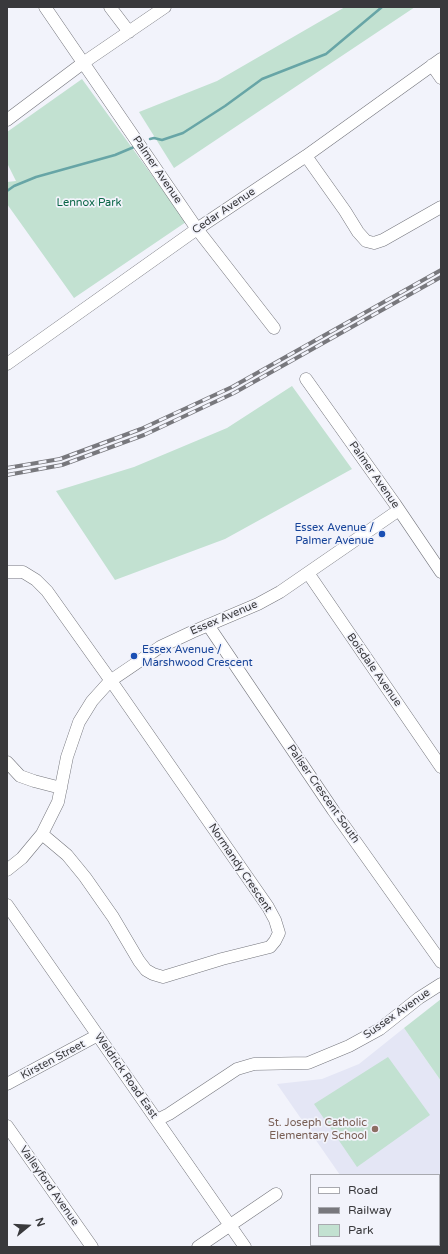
<!DOCTYPE html>
<html>
<head>
<meta charset="utf-8">
<style>
	body { margin:0 }
	#map { position:relative; width:448px; height:1254px; overflow:hidden; background:#f2f3fb; font-family:"Varela Round",sans-serif }
	canvas { display:block }
	.frame { position:absolute; inset:0; border:8px solid #39393c; pointer-events:none }
	.legend { position:absolute; left:310px; top:1174px; width:130px; height:72px; box-sizing:border-box; background:#f2f3fb; border:1px solid #a8a9af; margin:0; padding:5px 7px; list-style:none; font-size:12px; color:#39393c }
	.legend li { display:flex; align-items:center; gap:8px; height:20px }
	.legend b { width:20px; border:1px solid #a8a9af }
	.north { position:absolute; left:8px; top:1206px; width:40px; height:40px; -webkit-text-stroke:3px #f2f3fb; paint-order:stroke; rotate:72deg; font-size:11px; font-weight:700; line-height:16px; text-align:center; color:#39393c }
	.north::after { content:''; display:block; margin:auto; width:14px; height:18px; background:#39393c; clip-path:polygon(50% 0,100% 100%,50% 72%,0 100%) }
</style>
</head>
<body>
<div id="map">
<canvas width="448" height="1254"></canvas>
<div class="frame"></div>
<ul class="legend">
<li><b style="height:5px;background:#fff"></b>Road</li>
<li><b style="height:5px;background:#78787d"></b>Railway</li>
<li><b style="height:11px;background:#c2e1d1"></b>Park</li>
</ul>
<div class="north">N</div>
</div>
<script>
const ctx = document.querySelector('canvas').getContext('2d');
ctx.lineJoin = 'round';
function paint(path, color) { ctx.fillStyle = color; ctx.fill(path, 'evenodd'); }
const shape = rows => new Path2D(rows.map(r => 'M' + r).join(''));
function strokePath(path, color, width, dash) { ctx.strokeStyle = color; ctx.lineWidth = width; ctx.lineCap = dash ? 'butt' : 'round'; ctx.setLineDash(dash || []); ctx.stroke(path); }
function label(font, color, halo, rows, align = 'center') {
  ctx.font = font + ' "Varela Round",sans-serif'; ctx.lineWidth = 3.5; ctx.setLineDash([]); ctx.textBaseline = 'middle'; ctx.strokeStyle = halo; ctx.fillStyle = color; for (const [text, x, y, turn = 0] of rows) {
    ctx.save(); ctx.translate(x, y); ctx.rotate((+turn || 0) * Math.PI / 180); ctx.textAlign = isNaN(turn) ? turn : align; if (halo) ctx.strokeText(text, 0, 0); ctx.fillText(text, 0, 0); ctx.restore();
  }
}
paint(shape([
	[404,1028,441,1081,441,1247,390,1247,389,1245,439,1245,439,1175,340,1175,277,1084,322,1079,359,1064]
]), '#e4e6f5');
paint(shape([
	[345,7,415,7,174,168,139,112,217,81],
	[82,79,186,222,74,298,7,204,7,182,16,181,7,163,7,132],
	[292,386,352,469,225,539,115,580,56,491,134,467,227,428],
	[441,999,441,1081,404,1028],
	[388,1057,430,1115,357,1167,314,1104]
]), '#c2e1d1');
strokePath(shape([
	[150,139,154,138,162,140,183,133,225,106,262,79,326,54,382,7],
	[7,191,14,186,36,177,115,155,134,147]
]), '#67a5a6', 2.5);
const minor = shape([
	[45,7,197,229,274,328],
	[110,7,129,32],
	[432,65,441,78],
	[7,120,83,63,165,7],
	[306,156,345,211,358,232,366,241,374,243,383,240,441,207],
	[7,364,197,229,306,156,441,59],
	[306,379,395,504,441,572],
	[7,572,23,572,36,580,47,591,116,688,268,907,275,920,279,933,275,941,270,947,222,959,163,977,153,974,146,970,139,961,113,917,85,877,67,855,42,834],
	[308,573,441,767],
	[208,625,333,810,441,962],
	[7,762,20,776,34,781,61,788],
	[7,870,22,858,42,834,58,802,67,757,79,722,92,701,110,681,160,647,192,632,258,604,280,592,399,510],
	[7,905,245,1247],
	[7,1084,98,1035],
	[157,1120,169,1114,237,1069,254,1064,308,1063,349,1046,380,1029,419,998,441,984],
	[7,1126,92,1247],
	[198,1247,276,1194]
]);
strokePath(minor, '#74757c', 13);
strokePath(minor, '#fff', 12);
const rail = shape([
	[7,468,60,459,141,429,232,387,441,270],
	[7,475,62,465,144,435,234,393,441,277]
]);
strokePath(rail, '#78787d', 4);
strokePath(rail, '#f2f3fb', 2.5, [8]);
for (const [x, y, r, color] of [
	[382,534,4,"#1a4fb4"],
	[134,656,4,"#1a4fb4"],
	[375,1129,4,"#8d6e63"]
]) { const dot = new Path2D(); dot.arc(x, y, r, 0, 2 * Math.PI); ctx.fillStyle = color; ctx.fill(dot); strokePath(dot, '#f2f3fb', 1.5); }
label('11px', '#39393c', '#f2f3fb', [
	["Palmer Avenue",157,170,56],
	["Cedar Avenue",224,211,-34],
	["Palmer Avenue",374,475,55],
	["Essex Avenue",224,618,-23],
	["Boisdale Avenue",374,670,55],
	["Paliser Crescent South",323,794,55],
	["Normandy Crescent",240,868,56],
	["Sussex Avenue",397,1014,-35],
	["Kirsten Street",53,1060,-28],
	["Weldrick Road East",126,1076,55],
	["Valleyford Avenue",49,1186,55]
]);
label('11px', '#0a6647', '#f2f3fb', [
	["Lennox Park",89,203]
]);
label('11px', '#164399', '#f2f3fb', [
	["Essex Avenue /",374,528],
	["Palmer Avenue",374,541],
	["Essex Avenue /",142,650,"left"],
	["Marshwood Crescent",142,663,"left"]
], 'right');
label('11px', '#785e54', '#f2f3fb', [
	["St. Joseph Catholic",367,1123],
	["Elementary School",367,1136]
], 'right');
</script>
</body>
</html>
